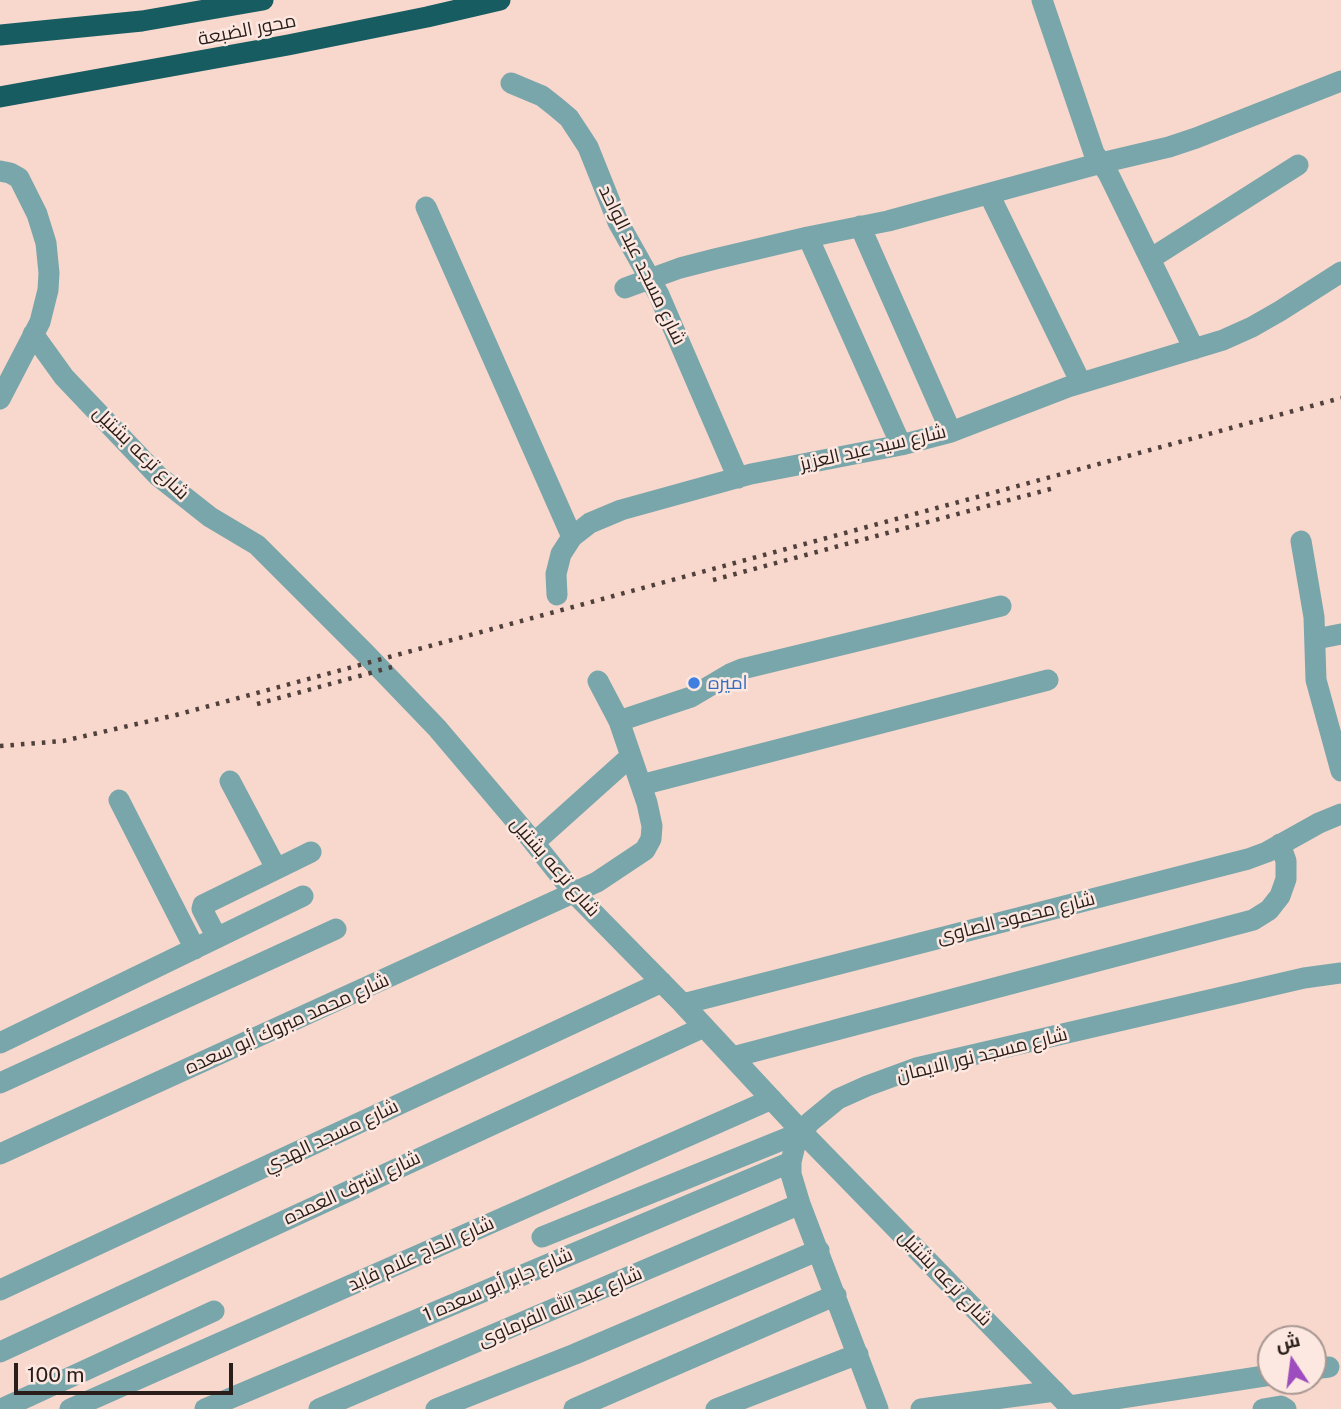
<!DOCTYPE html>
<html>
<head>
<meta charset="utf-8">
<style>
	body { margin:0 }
	#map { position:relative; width:1341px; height:1409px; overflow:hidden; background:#f8d7cc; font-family:"Public Sans",Cairo,sans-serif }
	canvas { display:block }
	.north { position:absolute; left:1257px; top:1325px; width:70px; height:70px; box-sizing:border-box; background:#fce8e1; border:2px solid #a89791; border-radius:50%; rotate:347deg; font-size:19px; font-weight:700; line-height:28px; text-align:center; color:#2a1e1a }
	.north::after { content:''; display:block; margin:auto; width:24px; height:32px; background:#9d4dbd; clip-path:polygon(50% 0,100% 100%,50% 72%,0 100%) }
	.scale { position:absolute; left:14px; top:1363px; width:219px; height:32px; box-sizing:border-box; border:4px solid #2a1e1a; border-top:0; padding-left:9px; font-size:21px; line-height:24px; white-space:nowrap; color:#2a1e1a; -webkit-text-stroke:5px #fce8e1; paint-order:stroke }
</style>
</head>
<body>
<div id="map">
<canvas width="1341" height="1409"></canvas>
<div class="north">ش</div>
<div class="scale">100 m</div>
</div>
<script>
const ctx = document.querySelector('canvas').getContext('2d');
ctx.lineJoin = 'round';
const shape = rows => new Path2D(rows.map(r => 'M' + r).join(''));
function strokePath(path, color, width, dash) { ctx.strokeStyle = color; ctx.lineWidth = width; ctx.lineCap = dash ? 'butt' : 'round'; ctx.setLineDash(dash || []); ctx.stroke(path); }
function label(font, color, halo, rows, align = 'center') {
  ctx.font = font + ' "Public Sans",Cairo,sans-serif'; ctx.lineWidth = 5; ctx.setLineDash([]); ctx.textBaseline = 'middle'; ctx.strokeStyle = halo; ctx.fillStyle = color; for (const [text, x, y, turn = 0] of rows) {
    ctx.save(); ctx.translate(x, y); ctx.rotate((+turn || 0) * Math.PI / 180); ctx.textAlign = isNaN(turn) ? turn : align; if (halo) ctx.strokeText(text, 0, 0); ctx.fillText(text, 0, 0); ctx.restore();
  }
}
strokePath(shape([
	[1042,0,1094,153,1108,173,1194,349],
	[511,83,542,96,556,107,569,118,588,147,618,222,659,295,738,478],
	[0,171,10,173,19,178,37,214,46,243,49,273,48,290,40,322,0,399],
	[989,194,1081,383],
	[426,207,572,537],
	[860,226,951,432],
	[808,237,901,445],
	[1150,259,1298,165],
	[625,288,680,268,715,259,808,237,888,221,1101,163,1169,147,1196,138,1341,81],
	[33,334,64,377,158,476,210,517,257,545,365,653,437,728,531,839,574,893,683,1004,802,1132,1072,1409],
	[1301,541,1314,617,1316,680,1341,771],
	[557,595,556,574,561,554,572,537,590,523,621,510,751,474,901,445,951,432,1068,387,1223,340,1252,327,1280,311,1341,272],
	[1316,639,1341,634],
	[619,721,691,697,730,674,742,669,1001,606],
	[230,781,276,868],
	[641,785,1048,680],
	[119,800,195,949],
	[534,843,631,756],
	[217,938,202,909,203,905,311,852],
	[683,1004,1248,859,1267,852,1319,823,1341,814],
	[0,1043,303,896],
	[733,1057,1253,920,1269,910,1280,896,1286,879,1286,861,1280,844],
	[0,1083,336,929],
	[0,1154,597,882,645,850,651,839,652,826,647,803,619,721,598,681],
	[542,1237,802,1132],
	[0,1290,662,982],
	[0,1352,704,1027],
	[1313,1369,1329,1367],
	[1070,1406,1271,1375],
	[1,1409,214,1311],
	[70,1409,772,1099],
	[205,1409,791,1162],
	[319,1409,800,1204],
	[436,1409,575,1354,819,1250],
	[574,1409,836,1295],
	[716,1409,858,1354],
	[878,1409,800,1204,791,1174,791,1162,795,1145,802,1132,810,1122,838,1099,867,1086,916,1068,1304,978,1341,973],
	[921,1409,1055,1391],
	[1263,1409,1281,1406,1286,1409]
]), '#78a6aa', 21);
strokePath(shape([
	[0,35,142,21,263,0],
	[0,97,288,45,427,17,500,0]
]), '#165c61', 21);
strokePath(shape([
	[713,580,1054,488],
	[257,704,392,667],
	[0,746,63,741,176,715,1341,398]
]), '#50403b', 4.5, [3.5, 7]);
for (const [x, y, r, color] of [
	[694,683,7,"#3f7fe0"]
]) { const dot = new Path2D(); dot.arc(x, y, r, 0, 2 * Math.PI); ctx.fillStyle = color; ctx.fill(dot); strokePath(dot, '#fce8e1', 2.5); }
label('19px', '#2a1e1a', '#fce8e1', [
	["محور الضبعة",247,30,-11],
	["شارع مسجد عبد الواحد",642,265,64],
	["شارع سيد عبد العزيز",873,448,-13],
	["شارع ترعه بشتيل",141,453,44],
	["شارع ترعه بشتيل",555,867,49],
	["شارع محمود الصاوى",1016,918,-14],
	["شارع محمد مبروك أبو سعده",287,1024,-24],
	["شارع مسجد نور الايمان",982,1055,-14],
	["شارع مسجد الهدي",331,1136,-25],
	["شارع اشرف العمده",352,1188,-25],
	["شارع الحاج علام فايد",421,1254,-24],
	["شارع ترعه بشتيل",945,1278,46],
	["شارع جابر أبو سعده 1",498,1285,-23],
	["شارع عبد الله الفرماوى",560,1307,-23]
]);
label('19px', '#366cbe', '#fce8e1', [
	["اميره",708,683]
], 'left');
</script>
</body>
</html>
